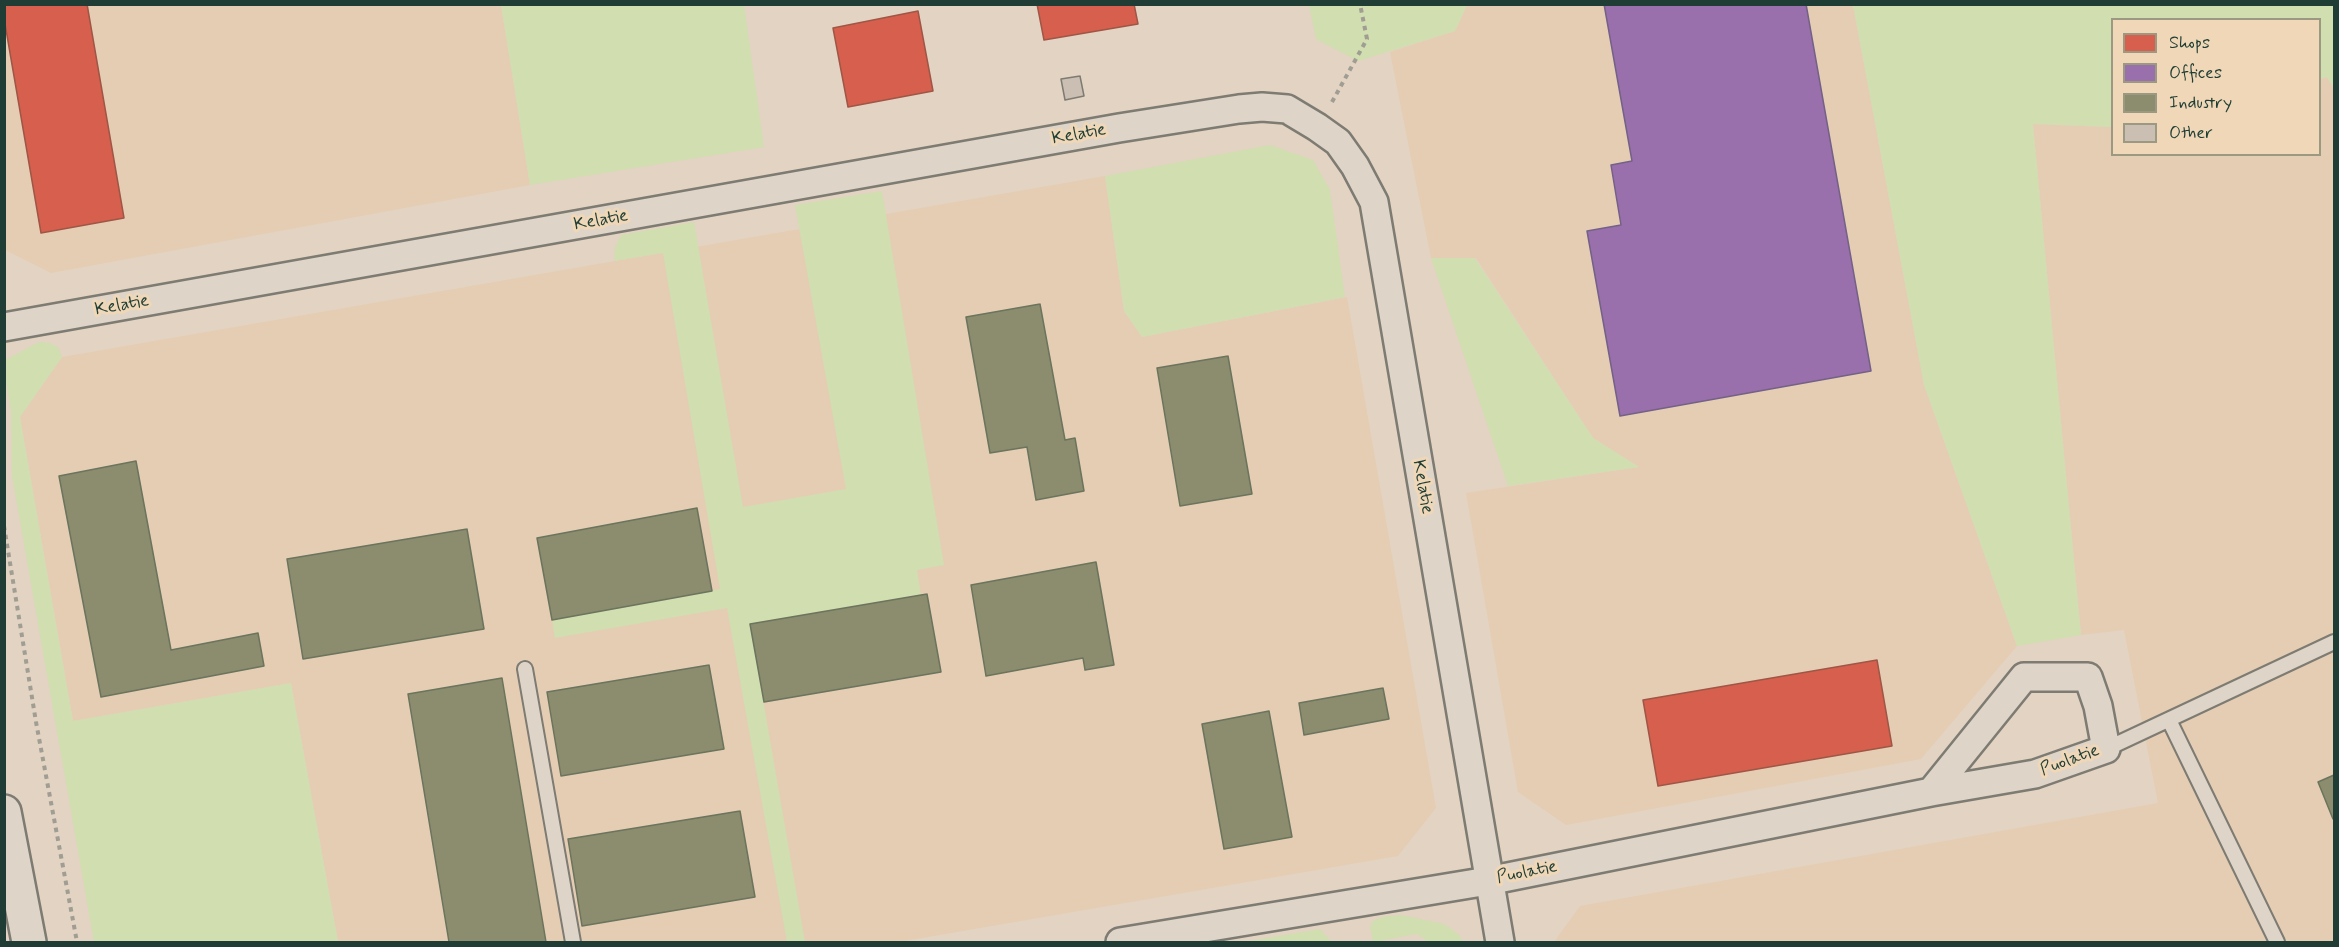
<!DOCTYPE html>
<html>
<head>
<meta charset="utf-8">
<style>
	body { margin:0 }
	#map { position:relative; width:2339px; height:947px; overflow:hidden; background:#e3d3c2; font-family:Mynerve,sans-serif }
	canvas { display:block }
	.frame { position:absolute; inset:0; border:6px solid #1f3d34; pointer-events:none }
	.legend { position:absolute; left:2111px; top:18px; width:210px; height:138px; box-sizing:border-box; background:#efd7b7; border:2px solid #9c9983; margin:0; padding:8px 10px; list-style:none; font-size:18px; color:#1f3d34 }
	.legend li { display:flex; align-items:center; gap:12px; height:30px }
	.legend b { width:30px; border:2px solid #9c9983 }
</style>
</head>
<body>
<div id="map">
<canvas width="2339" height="947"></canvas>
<div class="frame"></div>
<ul class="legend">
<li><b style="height:16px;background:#d6604d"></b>Shops</li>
<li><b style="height:16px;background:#9970ab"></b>Offices</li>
<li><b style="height:16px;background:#8c8c6e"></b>Industry</li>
<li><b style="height:16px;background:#cbbeb2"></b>Other</li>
</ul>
</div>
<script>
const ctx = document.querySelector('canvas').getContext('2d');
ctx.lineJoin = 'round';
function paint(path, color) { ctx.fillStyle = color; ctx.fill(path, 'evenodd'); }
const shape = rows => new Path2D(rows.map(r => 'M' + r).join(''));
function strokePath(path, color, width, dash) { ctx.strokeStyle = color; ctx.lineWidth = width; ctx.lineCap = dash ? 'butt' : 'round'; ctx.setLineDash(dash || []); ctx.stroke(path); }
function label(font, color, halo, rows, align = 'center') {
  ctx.font = font + ' Mynerve,sans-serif'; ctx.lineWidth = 6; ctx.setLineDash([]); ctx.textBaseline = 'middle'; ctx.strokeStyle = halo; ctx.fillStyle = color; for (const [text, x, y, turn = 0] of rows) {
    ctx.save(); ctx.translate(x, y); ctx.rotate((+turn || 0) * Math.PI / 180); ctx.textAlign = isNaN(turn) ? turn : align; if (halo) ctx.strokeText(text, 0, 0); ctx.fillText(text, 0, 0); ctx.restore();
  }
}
paint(shape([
	[4,5,501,5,530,185,51,273,5,250],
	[1467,5,1853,5,1924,385,2017,646,1921,759,1566,825,1518,792,1466,493,1639,467,1593,438,1476,258,1431,258,1390,52,1455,31],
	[2327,77,2334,88,2334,942,1554,942,1580,906,2158,803,2124,630,2081,635,2033,124,2112,127,2112,154,2320,154,2320,79],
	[1105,176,1124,311,1142,337,1347,297,1436,808,1398,856,899,942,338,942,291,683,73,721,20,417,62,357]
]), '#e5cdb4');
paint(shape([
	[501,5,744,5,764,147,530,185],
	[1309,5,1309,4,1467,5,1455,31,1358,61,1316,39],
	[1853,5,2334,5,2334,88,2327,77,2320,79,2320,20,2112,20,2112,127,2033,124,2081,635,2017,646,1924,385],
	[1270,145,1313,160,1330,190,1345,297,1142,337,1124,311,1105,176],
	[882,191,944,565,917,570,921,595,750,624,805,942,785,942,787,942,727,608,555,638,552,620,720,589,663,253,614,261,615,247,621,235,694,222,743,507,846,489,795,205],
	[1475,258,1593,438,1639,467,1508,486,1431,258],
	[39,342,50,343,58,347,62,357,20,417,73,721,291,683,338,942,94,942,12,476,11,411,5,374,5,360],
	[1401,915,1444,924,1457,933,1464,942,1429,942,1417,934,1373,942,1370,927,1372,922,1381,917],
	[1320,929,1332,942,1243,942]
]), '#d0deb0');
const shops = shape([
	[4,4,87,4,124,218,41,233,4,18,4,4],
	[1037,4,1134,4,1138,24,1044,40,1037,4],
	[918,11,933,91,848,107,833,28,918,11],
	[1877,660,1892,746,1658,786,1643,700,1877,660]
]);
paint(shops, '#d6604d');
strokePath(shops, '#9f5646', 1.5);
const offices = shape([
	[1604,4,1806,4,1871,371,1620,416,1587,231,1621,225,1611,165,1632,161,1604,4]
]);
paint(offices, '#9970ab');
strokePath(offices, '#746187', 1.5);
const industry = shape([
	[1040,304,1065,440,1075,438,1084,491,1036,500,1027,447,990,453,966,317,1040,304],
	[1228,356,1252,494,1180,506,1157,368,1228,356],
	[136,461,171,650,258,633,264,666,101,697,59,476,136,461],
	[697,508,712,591,552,620,537,538,697,508],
	[467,529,484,629,303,659,287,559,467,529],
	[1096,562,1114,665,1085,670,1083,658,986,676,971,585,1096,562],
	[927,594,941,672,764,702,750,624,927,594],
	[709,665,724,749,561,776,547,692,709,665],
	[502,678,546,942,449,942,408,694,502,678],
	[1383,688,1389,719,1304,735,1299,703,1383,688],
	[1269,711,1292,837,1224,849,1202,724,1269,711],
	[2334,775,2334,819,2333,819,2318,782,2334,775],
	[740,811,755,897,582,926,568,839,740,811]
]);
paint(industry, '#8c8c6e');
strokePath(industry, '#6b745d', 1.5);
const building = shape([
	[1080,76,1084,96,1065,100,1061,79,1080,76]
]);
paint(building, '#cbbeb2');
strokePath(building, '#7d7b72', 1.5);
const service = shape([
	[525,669,573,942],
	[2169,720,2277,942],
	[2106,749,2334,642]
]);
const minor = shape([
	[4,327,1119,128,1239,109,1262,107,1287,109,1317,127,1338,142,1355,166,1374,202,1500,942],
	[1120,942,1488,881,1931,792,2035,774,2106,749,2098,706,2088,677,2024,677,1931,792]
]);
const tertiary = shape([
	[4,812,29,942]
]);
strokePath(service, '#7d7b72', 18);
strokePath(minor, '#7d7b72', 32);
strokePath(tertiary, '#7d7b72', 38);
strokePath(shape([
	[1332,102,1367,39,1360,4],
	[4,526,36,722,77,942]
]), '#a09d93', 4, [4.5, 4.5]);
strokePath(service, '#ded4c8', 14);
strokePath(minor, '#ded4c8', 27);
strokePath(tertiary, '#ded4c8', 33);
label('18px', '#1f3d34', '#efd7b7', [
	["Kelatie",1079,135,-10],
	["Kelatie",601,221,-10],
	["Kelatie",122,306,-10],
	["Kelatie",1422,487,80],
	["Puolatie",2070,761,-20],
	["Puolatie",1527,873,-11]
]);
</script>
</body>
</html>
